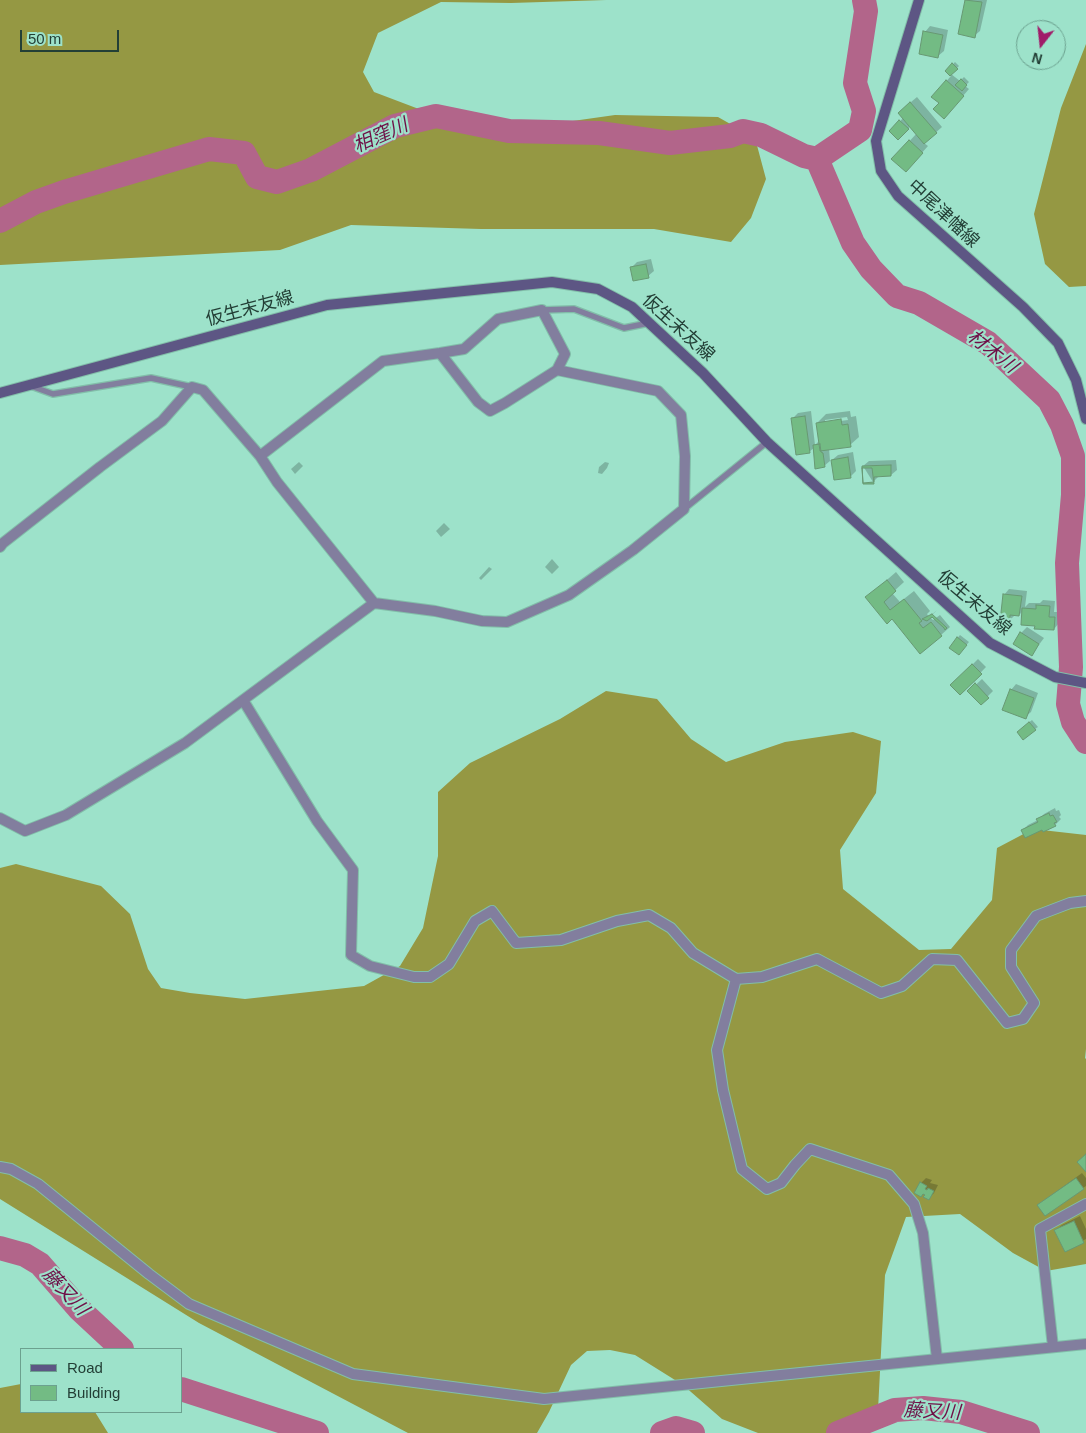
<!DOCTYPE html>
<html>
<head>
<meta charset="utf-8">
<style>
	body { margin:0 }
	#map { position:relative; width:1086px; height:1433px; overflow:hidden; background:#9de2ca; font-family:Helvetica,sans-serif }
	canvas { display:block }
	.legend { position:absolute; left:20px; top:1348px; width:162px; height:65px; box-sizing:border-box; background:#9de2ca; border:1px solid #6ca18f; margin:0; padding:6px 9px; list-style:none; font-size:15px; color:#233f36 }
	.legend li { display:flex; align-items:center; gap:10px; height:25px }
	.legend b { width:25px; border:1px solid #6ca18f }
	.north { position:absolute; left:1016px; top:20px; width:50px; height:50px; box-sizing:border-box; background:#9de2ca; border:1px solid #6ca18f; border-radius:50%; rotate:196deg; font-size:14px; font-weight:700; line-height:20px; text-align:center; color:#233f36 }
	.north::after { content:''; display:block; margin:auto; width:18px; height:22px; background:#a01b69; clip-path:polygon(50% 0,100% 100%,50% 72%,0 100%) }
	.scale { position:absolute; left:20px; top:30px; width:99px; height:22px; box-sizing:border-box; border:2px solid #233f36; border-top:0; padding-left:6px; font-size:15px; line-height:18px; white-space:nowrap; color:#233f36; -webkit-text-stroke:4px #9de2ca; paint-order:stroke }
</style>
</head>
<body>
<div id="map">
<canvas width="1086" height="1433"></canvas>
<ul class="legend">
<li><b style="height:6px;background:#5d5684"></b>Road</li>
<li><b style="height:14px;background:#73bb84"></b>Building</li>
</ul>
<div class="north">N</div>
<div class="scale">50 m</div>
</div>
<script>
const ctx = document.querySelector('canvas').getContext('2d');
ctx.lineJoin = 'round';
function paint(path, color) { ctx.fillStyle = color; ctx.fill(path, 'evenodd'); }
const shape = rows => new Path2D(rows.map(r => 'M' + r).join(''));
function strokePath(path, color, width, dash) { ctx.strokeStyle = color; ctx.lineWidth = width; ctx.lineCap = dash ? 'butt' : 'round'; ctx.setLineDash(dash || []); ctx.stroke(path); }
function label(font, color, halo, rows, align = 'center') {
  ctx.font = font + ' Helvetica,"Noto Sans JP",sans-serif'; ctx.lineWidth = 4.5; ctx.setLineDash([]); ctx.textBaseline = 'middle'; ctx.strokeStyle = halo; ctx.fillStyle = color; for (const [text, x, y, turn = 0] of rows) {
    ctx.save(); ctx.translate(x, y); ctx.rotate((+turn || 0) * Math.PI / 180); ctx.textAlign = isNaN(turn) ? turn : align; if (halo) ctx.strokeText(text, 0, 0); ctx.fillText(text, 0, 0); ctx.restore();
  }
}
paint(shape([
	[0,0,606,0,511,3,441,2,378,33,363,72,374,92,461,125,502,131,615,115,718,117,755,138,766,179,751,218,731,242,654,229,481,229,351,225,280,250,0,265],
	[1086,44,1086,286,1069,287,1045,264,1034,214,1061,108],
	[606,691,657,699,691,739,726,762,785,742,853,732,881,741,876,793,840,850,843,889,919,950,951,949,992,900,997,848,1033,829,1086,835,1086,1049,1085,1058,1086,1059,1086,1264,1046,1271,1013,1253,960,1214,906,1217,885,1275,878,1410,868,1433,758,1433,722,1419,683,1385,635,1355,610,1350,587,1351,571,1365,549,1412,537,1433,408,1433,199,1323,0,1199,0,868,16,864,101,886,130,914,148,969,161,988,190,993,245,999,364,986,400,966,423,928,438,856,438,792,470,763,560,719],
	[21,1384,21,1412,95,1412,108,1433,0,1433,0,1388]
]), '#959843');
paint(shape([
	[966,0,987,0,980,31,974,36,959,33],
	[930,26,948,30,944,51,938,56,925,32],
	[955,62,959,66,951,74,960,81,964,77,969,82,965,86,969,89,950,111,933,96,951,76,946,71],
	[917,97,942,127,924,143,928,146,911,165,893,159,917,133,911,126,898,138,891,131,903,118,905,107],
	[651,259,654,271,648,276,631,268,637,262],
	[811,411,815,445,820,440,817,423,826,414,850,411,851,417,856,416,859,437,850,445,829,448,830,461,824,466,815,447,809,452,793,418,798,413],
	[847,417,848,420,825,423,825,420],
	[853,452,856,471,850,477,832,460,838,455],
	[896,460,897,470,891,475,879,476,873,482,863,466,869,461],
	[299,462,303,466,295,474,291,469],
	[605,462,609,463,607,468,602,474,598,473,599,467],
	[444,523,450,529,441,537,436,531],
	[552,559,559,567,552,574,545,567],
	[489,567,492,569,481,580,479,578],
	[896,572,904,582,892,593,900,602,914,591,930,611,927,614,929,617,937,610,930,617,933,620,940,615,950,627,941,635,892,618,866,598],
	[1009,589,1027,591,1025,607,1029,603,1040,603,1043,600,1055,601,1054,612,1060,612,1059,623,1054,629,1036,625,1023,611,1019,615,1015,615,1009,621,1004,595],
	[1027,627,1044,638,1032,654,1021,633],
	[960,635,969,642,961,651,950,647],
	[978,659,986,667,960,694,952,685],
	[982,679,993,691,981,703,969,691],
	[1016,684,1038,693,1031,712,1025,717,1011,690],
	[1032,720,1038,727,1035,729,1021,729],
	[1055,808,1056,811,1059,810,1061,815,1059,817,1061,819,1055,825,1022,831,1028,825,1038,820,1044,814],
	[1082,1173,1086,1178,1086,1186,1083,1188,1038,1205],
	[926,1178,932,1180,930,1183,938,1185,934,1193,929,1198,921,1183],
	[1080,1216,1086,1229,1086,1239,1065,1250,1056,1230,1062,1225]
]), '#0003');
strokePath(shape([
	[817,159,853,243,871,269,897,296,919,303,988,343,1049,400,1062,425,1073,456,1073,495,1067,563,1071,667,1068,704,1073,722,1086,742],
	[817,159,860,130,864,111,855,83,866,11,864,0],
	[0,221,36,202,64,192,209,149,244,153,257,177,277,182,311,170,395,126,436,116,509,131,599,133,670,143,730,136,743,131,761,135,804,156,817,159],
	[0,1248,25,1255,40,1264,79,1309,122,1349],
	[181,1389,317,1433],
	[662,1433,676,1428,693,1433],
	[838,1433,895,1410,923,1408,961,1412,1028,1433]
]), '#b2658a', 24);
const building = shape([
	[965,0,982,2,975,38,958,34,965,0],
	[923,31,943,35,938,58,919,54,923,31],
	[952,63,958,69,950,76,945,71,952,63],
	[961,79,967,85,962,91,955,85,961,79],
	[946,80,964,96,944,119,933,109,939,103,931,97,946,80],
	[910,102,937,133,924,144,898,113,910,102],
	[899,120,909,129,898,140,889,131,899,120],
	[909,140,923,153,906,172,891,159,909,140],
	[646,264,649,278,633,281,630,267,646,264],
	[805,416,810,453,796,455,791,418,805,416],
	[841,419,842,425,848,424,851,447,820,451,816,423,841,419],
	[820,444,821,452,823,453,825,467,815,469,813,445,820,444],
	[848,457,851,478,834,480,831,460,848,457],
	[891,465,891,476,874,477,874,482,863,483,862,466,891,465],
	[862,468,872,468,874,484,863,484,862,468],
	[887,580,896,591,884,602,890,610,904,599,922,621,919,623,923,628,931,622,942,636,920,654,892,619,887,624,865,597,887,580],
	[1003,594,1022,596,1019,616,1010,615,1010,623,1000,622,1003,594],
	[1036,605,1050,606,1049,617,1055,617,1054,630,1034,629,1035,626,1021,625,1022,608,1036,609,1036,605],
	[932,614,947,628,945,630,944,628,932,617,927,621,922,619,932,614],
	[1020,632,1039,644,1032,656,1013,644,1020,632],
	[957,637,967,645,959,655,949,648,957,637],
	[972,664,982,674,960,695,950,685,972,664],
	[975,683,989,698,981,705,967,691,975,683],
	[1010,689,1034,698,1026,719,1002,710,1010,689],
	[1029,722,1036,730,1023,740,1017,732,1029,722],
	[1049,813,1050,816,1053,815,1057,822,1054,823,1056,826,1043,832,1042,830,1025,838,1021,830,1038,822,1036,819,1049,813],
	[1086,1154,1086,1172,1077,1162,1086,1154],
	[1076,1178,1084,1189,1045,1216,1037,1205,1076,1178],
	[920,1182,927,1186,925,1189,927,1190,928,1188,934,1191,929,1200,923,1197,925,1195,923,1194,921,1197,914,1193,920,1182],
	[1074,1221,1084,1243,1065,1252,1054,1230,1074,1221]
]);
paint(building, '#73bb84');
strokePath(building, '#689873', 1);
const lane = shape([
	[542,310,574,309,624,328,649,323],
	[31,386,53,394,151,378,192,387],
	[684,509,767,442]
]);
const street = shape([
	[260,456,383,361,440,353,464,349,498,319,542,310,565,354,557,370,505,403,490,411,478,402,440,353],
	[0,547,3,543,100,467,162,421,192,387,203,390,260,456,277,482,374,603],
	[243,700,317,821,353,870,351,955,370,966,414,977,430,977,449,964,475,921,492,911,516,943,561,940,617,921,649,915,671,928,693,953,736,979,762,977,817,959,881,993,902,986,932,959,957,960,1007,1023,1023,1019,1034,1003,1011,967,1011,950,1036,916,1070,903,1086,901],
	[0,818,25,831,66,815,185,743,374,603,435,611,482,621,507,622,569,595,633,550,684,509,685,456,681,415,658,391,557,370],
	[736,979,717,1050,723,1090,742,1169,767,1189,781,1183,795,1165,810,1149,889,1175,914,1204,923,1233,937,1359],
	[0,1167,11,1169,38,1184,149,1274,189,1304,353,1374,544,1399,1086,1344],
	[1053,1347,1040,1229,1086,1204]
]);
const secondary = shape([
	[919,0,876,141,881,171,898,196,1023,307,1058,343,1076,380,1086,419],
	[0,393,327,305,552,282,598,289,632,307,703,373,767,442,990,643,1055,677,1086,683]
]);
strokePath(lane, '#82bea9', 8);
strokePath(street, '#82bea9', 12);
strokePath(secondary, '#82bea9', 12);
strokePath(lane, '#827e9e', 5.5);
strokePath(street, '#827e9e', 10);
strokePath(secondary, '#5d5684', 10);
label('18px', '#233f36', '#9de2ca', [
	["中尾津幡線",943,214,43],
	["仮生末友線",250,309,-15],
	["仮生末友線",678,328,42],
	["仮生末友線",974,603,40]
]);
label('italic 19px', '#6f0f47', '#9de2ca', [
	["相窪川",381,136,-24],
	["材木川",992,352,38],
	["藤又川",65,1292,47],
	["藤又川",932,1412,3]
]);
</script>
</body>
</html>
